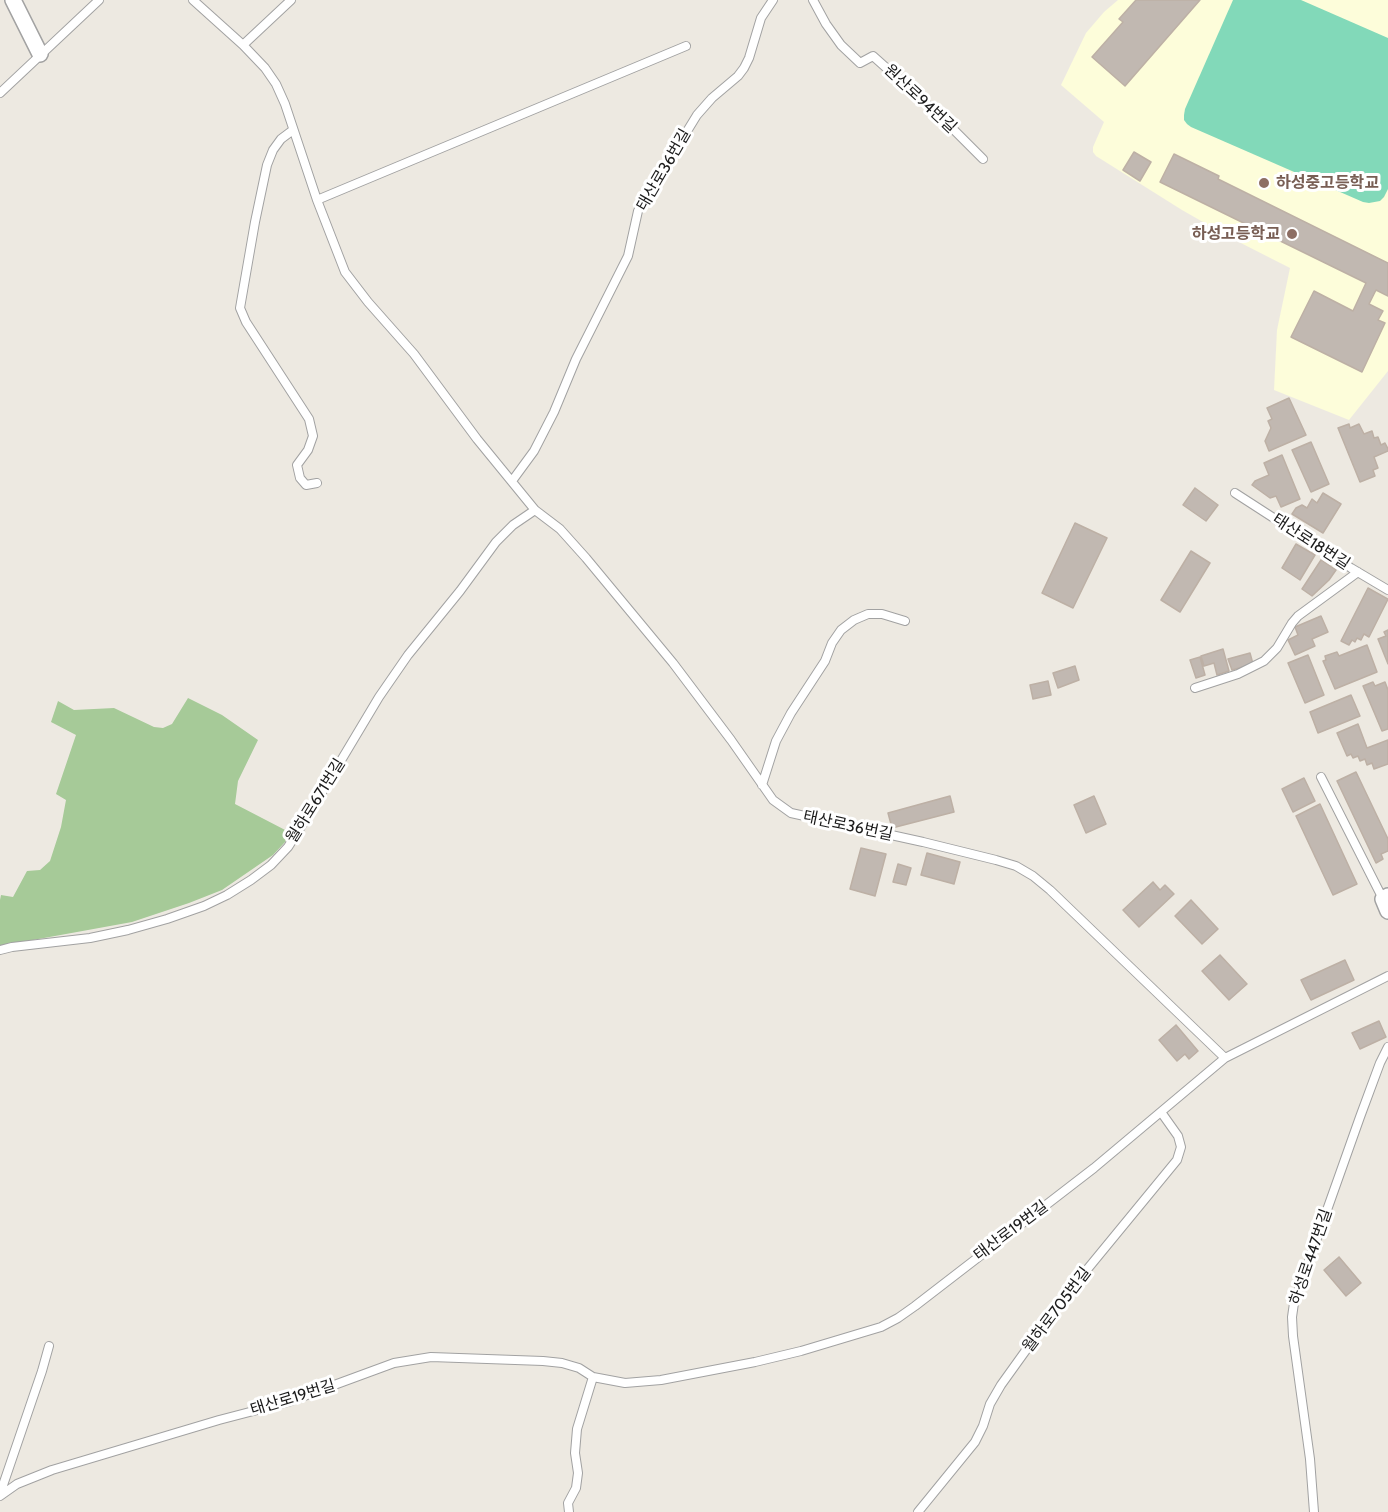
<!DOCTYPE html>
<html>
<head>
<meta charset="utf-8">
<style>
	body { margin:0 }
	canvas { display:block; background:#ede9e1 }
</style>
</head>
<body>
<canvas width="1388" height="1512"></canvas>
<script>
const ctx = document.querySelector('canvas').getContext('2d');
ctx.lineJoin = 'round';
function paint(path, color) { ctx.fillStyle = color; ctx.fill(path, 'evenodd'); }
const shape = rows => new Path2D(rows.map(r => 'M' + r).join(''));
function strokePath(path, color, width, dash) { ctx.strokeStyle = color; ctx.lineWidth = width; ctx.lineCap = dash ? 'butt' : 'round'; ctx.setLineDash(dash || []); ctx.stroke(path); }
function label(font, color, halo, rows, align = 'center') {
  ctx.font = font + ' Cabin,"Noto Sans KR",sans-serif'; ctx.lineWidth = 6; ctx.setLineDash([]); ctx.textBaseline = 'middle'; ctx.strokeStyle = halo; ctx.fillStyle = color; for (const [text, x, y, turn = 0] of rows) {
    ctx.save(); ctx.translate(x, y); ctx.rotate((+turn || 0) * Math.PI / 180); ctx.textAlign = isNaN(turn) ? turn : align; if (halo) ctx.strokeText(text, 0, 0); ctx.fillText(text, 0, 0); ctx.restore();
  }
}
paint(shape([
	[1118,0,1388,0,1388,371,1349,420,1274,390,1277,330,1290,268,1231,238,1182,210,1096,156,1093,152,1093,147,1104,122,1061,85,1086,33,1104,12]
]), '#fdfdda');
paint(shape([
	[188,698,222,715,258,740,238,781,235,804,289,832,286,841,273,855,222,890,189,903,132,922,0,946,0,900,1,895,13,897,27,871,40,870,50,861,61,827,66,800,56,794,76,735,51,722,58,701,74,710,114,708,154,727,163,728,172,724]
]), '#a6ca98');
paint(shape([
	[1233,0,1301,0,1388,38,1388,189,1384,197,1380,201,1369,203,1363,202,1191,127,1187,124,1184,120,1184,115,1185,109]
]), '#82d9b9');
const building = shape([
	[1136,0,1200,0,1125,86,1092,57,1123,22,1119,19,1136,0],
	[1134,152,1151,162,1140,181,1123,170,1134,152],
	[1174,154,1219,176,1218,179,1388,263,1388,296,1376,290,1369,304,1383,311,1378,320,1385,323,1362,372,1291,337,1314,291,1353,311,1366,283,1160,182,1174,154],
	[1289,398,1306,435,1269,451,1265,441,1271,428,1268,421,1272,419,1267,408,1289,398],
	[1349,424,1350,428,1359,424,1364,434,1372,431,1374,438,1378,437,1381,445,1385,443,1388,449,1388,451,1374,457,1378,468,1373,470,1375,476,1360,482,1338,428,1349,424],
	[1311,442,1329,484,1311,492,1292,450,1311,442],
	[1282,455,1300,499,1281,507,1276,496,1270,498,1252,485,1255,481,1269,475,1264,463,1282,455],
	[1195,488,1218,505,1206,521,1183,505,1195,488],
	[1323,493,1341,504,1323,533,1292,514,1296,508,1302,505,1307,508,1312,499,1317,503,1323,493],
	[1075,523,1107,538,1073,608,1042,593,1075,523],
	[1296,544,1315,555,1300,580,1282,568,1296,544],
	[1191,551,1210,563,1180,612,1161,600,1191,551],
	[1321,560,1336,570,1329,580,1312,596,1302,589,1321,560],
	[1368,588,1388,599,1369,637,1364,634,1361,640,1357,638,1355,642,1352,640,1349,645,1341,641,1368,588],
	[1321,616,1328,632,1312,639,1315,646,1295,655,1288,640,1298,635,1295,627,1321,616],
	[1388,630,1388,664,1378,639,1386,636,1384,632,1388,630],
	[1367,645,1377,672,1335,689,1323,661,1326,660,1325,656,1337,652,1339,656,1367,645],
	[1223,649,1229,671,1217,675,1214,663,1204,666,1201,656,1223,649],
	[1250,653,1253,664,1232,670,1228,659,1250,653],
	[1308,655,1324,695,1305,703,1288,663,1308,655],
	[1200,657,1205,675,1196,678,1190,660,1200,657],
	[1075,666,1079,680,1058,688,1053,673,1075,666],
	[1048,681,1051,695,1033,699,1030,685,1048,681],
	[1373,682,1375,686,1385,682,1388,690,1388,729,1382,731,1363,686,1373,682],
	[1351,695,1360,716,1318,733,1310,712,1351,695],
	[1358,724,1367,748,1388,740,1388,764,1374,769,1372,763,1367,765,1365,759,1360,761,1358,756,1353,758,1351,754,1347,756,1337,733,1358,724],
	[1356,772,1388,839,1388,851,1381,854,1383,859,1376,863,1337,781,1356,772],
	[1304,778,1315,801,1293,812,1282,789,1304,778],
	[950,796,954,812,892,828,888,813,950,796],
	[1094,796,1106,824,1086,833,1074,805,1094,796],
	[1320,804,1357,884,1333,895,1296,816,1320,804],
	[861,848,886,854,875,896,850,889,861,848],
	[927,853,960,862,954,884,921,875,927,853],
	[898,864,911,868,906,885,893,882,898,864],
	[1153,882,1160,890,1165,885,1174,894,1139,927,1123,910,1153,882],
	[1191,900,1218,929,1202,944,1175,916,1191,900],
	[1220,955,1247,984,1229,1000,1202,971,1220,955],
	[1345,960,1354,980,1311,1000,1301,980,1345,960],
	[1379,1021,1386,1037,1360,1049,1352,1033,1379,1021],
	[1176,1025,1198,1051,1189,1059,1185,1054,1177,1061,1159,1040,1176,1025],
	[1339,1257,1361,1283,1346,1296,1324,1270,1339,1257]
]);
paint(building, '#c1b8b1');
strokePath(building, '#bdb0a5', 1.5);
const service = shape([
	[193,0,243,45,265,68,276,84,285,104,317,200,345,272,368,302,414,354,477,439,535,510,560,529,586,558,673,663,731,740,773,800,791,813,923,842,996,860,1016,866,1033,876,1050,890,1225,1058],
	[813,0,826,24,841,45,860,63,873,56,939,115,983,159],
	[243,45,291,0],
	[0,93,99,0],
	[293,130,281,139,273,150,267,165,255,222,240,308,246,322,309,419,313,436,308,450,297,465,300,478,306,485,317,483],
	[317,200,686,46],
	[512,481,534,451,554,412,576,359,628,256,638,211,697,115,712,98,738,76,744,68,749,58,761,18,773,0],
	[1235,493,1351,568,1388,590],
	[1195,688,1238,674,1264,661,1277,648,1292,623,1298,616,1358,572],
	[1321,777,1383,899],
	[762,785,776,741,791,713,825,661,832,643,841,630,854,620,868,614,882,614,905,621],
	[0,950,12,947,90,938,128,930,167,919,204,906,227,895,251,880,271,865,288,847,309,814,379,697,408,655,460,591,496,542,513,525,535,510],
	[0,1494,42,1371,49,1346],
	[0,1496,17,1484,52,1470,219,1420,288,1402,394,1363,431,1357,543,1361,562,1363,579,1368,593,1377,625,1383,661,1380,755,1362,801,1351,881,1327,898,1318,915,1306,1094,1168,1225,1058,1388,976],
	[569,1512,568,1503,576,1488,578,1473,575,1453,577,1429,593,1377],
	[918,1512,975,1442,983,1426,990,1404,1001,1385,1062,1300,1177,1160,1181,1147,1178,1136,1161,1112],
	[1314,1512,1310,1459,1293,1336,1292,1317,1294,1303,1360,1117,1380,1063,1388,1047]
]);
const minor = shape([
	[13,0,40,54],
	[1388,896,1383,899,1388,911]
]);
strokePath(service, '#a2a2a2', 10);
strokePath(minor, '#a2a2a2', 18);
strokePath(service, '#fff', 8);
strokePath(minor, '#fff', 15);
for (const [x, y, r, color] of [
	[1264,183,6,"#8d6e63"],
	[1292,234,6,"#8d6e63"]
]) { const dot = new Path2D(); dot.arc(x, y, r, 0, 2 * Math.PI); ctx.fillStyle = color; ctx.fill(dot); strokePath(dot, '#fff', 2); }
label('16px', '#1b1b1b', '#fff', [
	["원산로94번길",920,99,43],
	["태산로36번길",664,170,-60],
	["태산로18번길",1311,542,33],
	["월하로671번길",316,801,-58],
	["태산로36번길",848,826,12],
	["태산로19번길",1011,1231,-37],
	["하성로447번길",1311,1257,-71],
	["월하로705번길",1057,1310,-53],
	["태산로19번길",293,1398,-17]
]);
label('bold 16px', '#785e54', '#fff', [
	["하성중고등학교",1276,183],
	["하성고등학교",1280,234,"right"]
], 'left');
</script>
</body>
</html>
